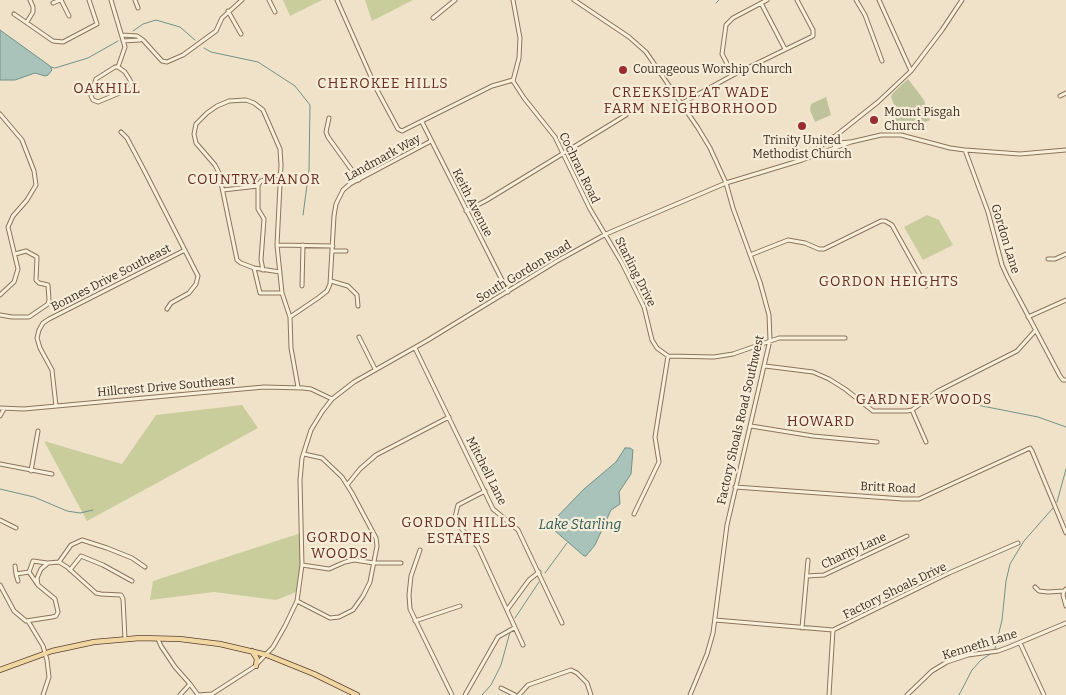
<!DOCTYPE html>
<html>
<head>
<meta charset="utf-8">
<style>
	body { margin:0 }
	canvas { display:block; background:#efe2c8 }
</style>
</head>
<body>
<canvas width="1066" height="695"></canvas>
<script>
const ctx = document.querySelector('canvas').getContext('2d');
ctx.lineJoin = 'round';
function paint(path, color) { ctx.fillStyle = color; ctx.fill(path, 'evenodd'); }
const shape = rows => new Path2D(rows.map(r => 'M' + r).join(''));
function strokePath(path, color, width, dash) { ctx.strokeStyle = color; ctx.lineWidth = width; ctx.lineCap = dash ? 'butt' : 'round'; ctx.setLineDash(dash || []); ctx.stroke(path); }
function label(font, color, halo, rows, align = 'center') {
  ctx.font = font + ' Bitter,serif'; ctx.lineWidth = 4.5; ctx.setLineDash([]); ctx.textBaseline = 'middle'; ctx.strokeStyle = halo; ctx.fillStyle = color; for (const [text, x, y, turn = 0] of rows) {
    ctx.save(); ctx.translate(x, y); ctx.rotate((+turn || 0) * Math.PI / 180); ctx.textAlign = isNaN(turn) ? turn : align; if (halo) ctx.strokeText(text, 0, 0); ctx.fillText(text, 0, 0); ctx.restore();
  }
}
paint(shape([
	[283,0,322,0,290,16],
	[365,0,413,0,372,21],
	[927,215,939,220,953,245,923,260,904,227],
	[242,405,258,428,87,521,44,441,122,464,156,415],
	[301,533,299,591,276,600,214,592,150,600,153,581]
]), '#c9cd9c');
paint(shape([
	[908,79,924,100,930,120,903,133,897,131,893,122,890,113,893,111,895,107,891,97,892,94],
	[826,97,831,115,815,122,810,110,811,104]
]), '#bfc39b');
const water = shape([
	[0,30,50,66,52,70,48,75,45,76,35,73,15,80,0,80,0,30],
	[625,448,630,448,633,450,631,474,619,492,620,504,611,510,595,545,586,556,584,556,554,530,553,521,584,489,616,462,625,448]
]);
paint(water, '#a9c3bb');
strokePath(water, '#709288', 1);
strokePath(shape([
	[716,3,719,0],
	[133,31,143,24,156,20,180,27,195,40],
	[204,48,211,52,258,62,295,86,310,105,309,170,303,215],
	[51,67,55,68,88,58,118,41],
	[977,405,1038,417,1066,427],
	[0,489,34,497,67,511,80,513,93,510],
	[1057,502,1066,469],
	[545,573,567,543],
	[515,618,539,582],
	[995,649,1002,620,1006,581,1010,564,1024,541,1053,508],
	[482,695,491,685,501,665,510,632],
	[959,695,972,670,981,660,992,653]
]), '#709288', 1);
const minor = shape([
	[61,0,69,16],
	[111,0,125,47,118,67],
	[135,0,138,8],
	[269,0,275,12],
	[337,0,376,88,398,129,402,131,492,86,513,80],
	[513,0,520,38,519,58,513,81,524,98,555,137,590,209,622,263,644,307,652,340,657,348,668,356,714,357,733,354,779,338,845,338],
	[574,0,629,37,646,52,698,128,710,148,726,183,733,208,760,282,769,315,770,340,727,525,713,633,707,654,690,695],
	[856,0,865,15,882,61],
	[879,0,911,71],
	[53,3,60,0],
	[761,3,785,49],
	[228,11,241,34],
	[14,14,53,41,63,42,97,24,89,0],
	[433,18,455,0],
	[27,22,33,12,33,7,30,0],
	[122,35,137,36,143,40,162,61,167,62,183,55,216,31,222,18,242,0],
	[123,41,140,40],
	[115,67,118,67,125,72,130,80,132,84,129,89,98,102,93,100,91,96,96,79,115,67],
	[733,75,722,54,726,25,733,18,767,0],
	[1060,96,1066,93],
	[682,103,733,75,813,36,813,30,797,0],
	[0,114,22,140,34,171,36,185,27,200,13,216,8,227,18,269,14,282,0,295],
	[329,118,326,132,328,137,359,180],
	[422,122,508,292],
	[121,132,127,138,145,172,198,276,196,284,189,293,171,303,167,309],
	[836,137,837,141,839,143,850,142],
	[835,148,833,141,834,137,878,102,911,71,942,30,962,0],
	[965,150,988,212,1002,265,1007,276,1060,376,1063,380,1066,380],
	[806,157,833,137],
	[223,190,258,186],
	[466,211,487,200,626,115],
	[277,245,333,246],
	[333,251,346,251],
	[750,255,788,240,805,243,819,249,824,249,881,221,885,221,892,225,926,286],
	[1048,259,1055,259,1066,254],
	[254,268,260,293,282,293],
	[263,270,261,260,264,219,258,209,258,185,261,181,281,174],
	[280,272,254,268,241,263,237,260,219,173,215,165,196,143,194,134,196,124,207,113,217,106,229,101,246,100,254,103,263,110,280,149,281,165,277,245,282,293,290,317,291,348,298,387],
	[331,281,348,286,357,295,358,306],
	[302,286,303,245],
	[0,315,12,317,29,317,48,304,49,300,48,285,39,283,36,280,37,257,26,251,15,254],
	[290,317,318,298,327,291,330,284,334,216,336,204,343,190,350,184,431,141],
	[1028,317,1066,300],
	[359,337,375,369],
	[415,348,493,509,518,530,562,623],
	[765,366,813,372,829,379,845,389,873,411,907,411,912,410,938,391,1017,351,1035,331],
	[56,406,52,370,40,348,37,338,39,330,43,323,49,319,185,250],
	[0,408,24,409,264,387,303,388,311,389,332,399],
	[912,410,926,442],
	[0,416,4,409],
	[751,426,813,436,877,442],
	[0,464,52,474],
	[31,471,38,431],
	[347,485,360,469,376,455,449,417],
	[735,487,903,499,919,499,1030,448,1032,451,1066,533],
	[485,491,458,505,455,517,458,525,478,547,523,645],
	[634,514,659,462,655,437,668,356],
	[0,520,16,528],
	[420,550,411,576,409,595,410,609,452,695],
	[59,562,71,545,82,540,107,548,132,558,145,567],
	[302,565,329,569,345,562,354,560,374,563,401,563],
	[15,566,16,574,29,572],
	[70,570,81,556,103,565,132,581],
	[16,574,18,581],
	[807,576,824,575,907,536],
	[0,585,14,611,26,621,52,617,56,616,58,612,55,599,38,585,37,578,41,569,48,563,59,562,67,567,96,593,101,594,121,595,123,599,125,639],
	[38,585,29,572,33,561,47,563],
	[1035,587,1039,591,1048,592,1064,591,1066,589],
	[1064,591,1063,595,1066,606],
	[297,601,330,618,339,617,353,610,363,596,370,582,377,546,376,538,352,493,342,477,322,458,304,454],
	[507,610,529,580,539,572],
	[715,620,833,630,949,573,1018,543],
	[28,621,43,646,47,660,49,677,43,695],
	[415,621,460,606],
	[802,628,808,560],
	[158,639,161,646,175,667,190,684,198,695],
	[1020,643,1044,695],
	[501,688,515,695],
	[180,695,190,684],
	[198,695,212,694,254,667,273,647,285,626,297,601,302,565,300,480,302,458,311,430,322,412,332,399,354,382,428,340,557,261,606,234,726,183,802,160,851,142,881,135,901,135,950,148,965,150,1020,154,1066,150],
	[465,695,498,637,514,628],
	[519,695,528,685,571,670,577,673,587,683,591,695],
	[829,695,833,630],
	[907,695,932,671,947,662,968,655,998,651,1009,647,1066,623]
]);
const major = shape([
	[252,651,257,659,256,666],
	[0,670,52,651,94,642,140,638,180,639,220,644,267,655,314,674,357,695]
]);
strokePath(minor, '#8b745d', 5);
strokePath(major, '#594331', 6);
strokePath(minor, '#f9f0dc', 3);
strokePath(major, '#f1d6a2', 4.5);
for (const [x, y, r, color] of [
	[623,70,5,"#9a2d30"],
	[874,120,5,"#9a2d30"],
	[802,126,5,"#9a2d30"]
]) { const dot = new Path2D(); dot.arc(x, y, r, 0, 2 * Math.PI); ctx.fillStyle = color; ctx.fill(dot); strokePath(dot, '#f6edd8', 2); }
label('12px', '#3c2d21', '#f6edd8', [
	["Courageous Worship Church",633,70],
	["Mount Pisgah",884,113],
	["Church",884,127],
	["Trinity United",802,141,"center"],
	["Methodist Church",802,155,"center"]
], 'left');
label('12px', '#3c2d21', '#f6edd8', [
	["Landmark Way",383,158,-29],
	["Cochran Road",579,168,64],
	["Keith Avenue",472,203,63],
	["Gordon Lane",1005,239,73],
	["South Gordon Road",524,272,-31],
	["Starling Drive",635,272,63],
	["Bonnes Drive Southeast",111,278,-27],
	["Hillcrest Drive Southeast",166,387,-5],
	["Factory Shoals Road Southwest",741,420,-77],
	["Mitchell Lane",486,471,63],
	["Britt Road",888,488,3],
	["Charity Lane",854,551,-25],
	["Factory Shoals Drive",895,591,-26],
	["Kenneth Lane",980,645,-17]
]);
ctx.letterSpacing = '1px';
label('14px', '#682d20', '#f6edd8', [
	["CHEROKEE HILLS",383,84],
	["OAKHILL",107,89],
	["CREEKSIDE AT WADE",691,93],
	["FARM NEIGHBORHOOD",691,109],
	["COUNTRY MANOR",254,180],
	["GORDON HEIGHTS",889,282],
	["GARDNER WOODS",924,400],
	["HOWARD",821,422],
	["GORDON HILLS",459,523],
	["ESTATES",459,539],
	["GORDON",340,538],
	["WOODS",340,554]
]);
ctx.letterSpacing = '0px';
label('italic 14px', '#305b57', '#f6edd8', [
	["Lake Starling",580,525]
]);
</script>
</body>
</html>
